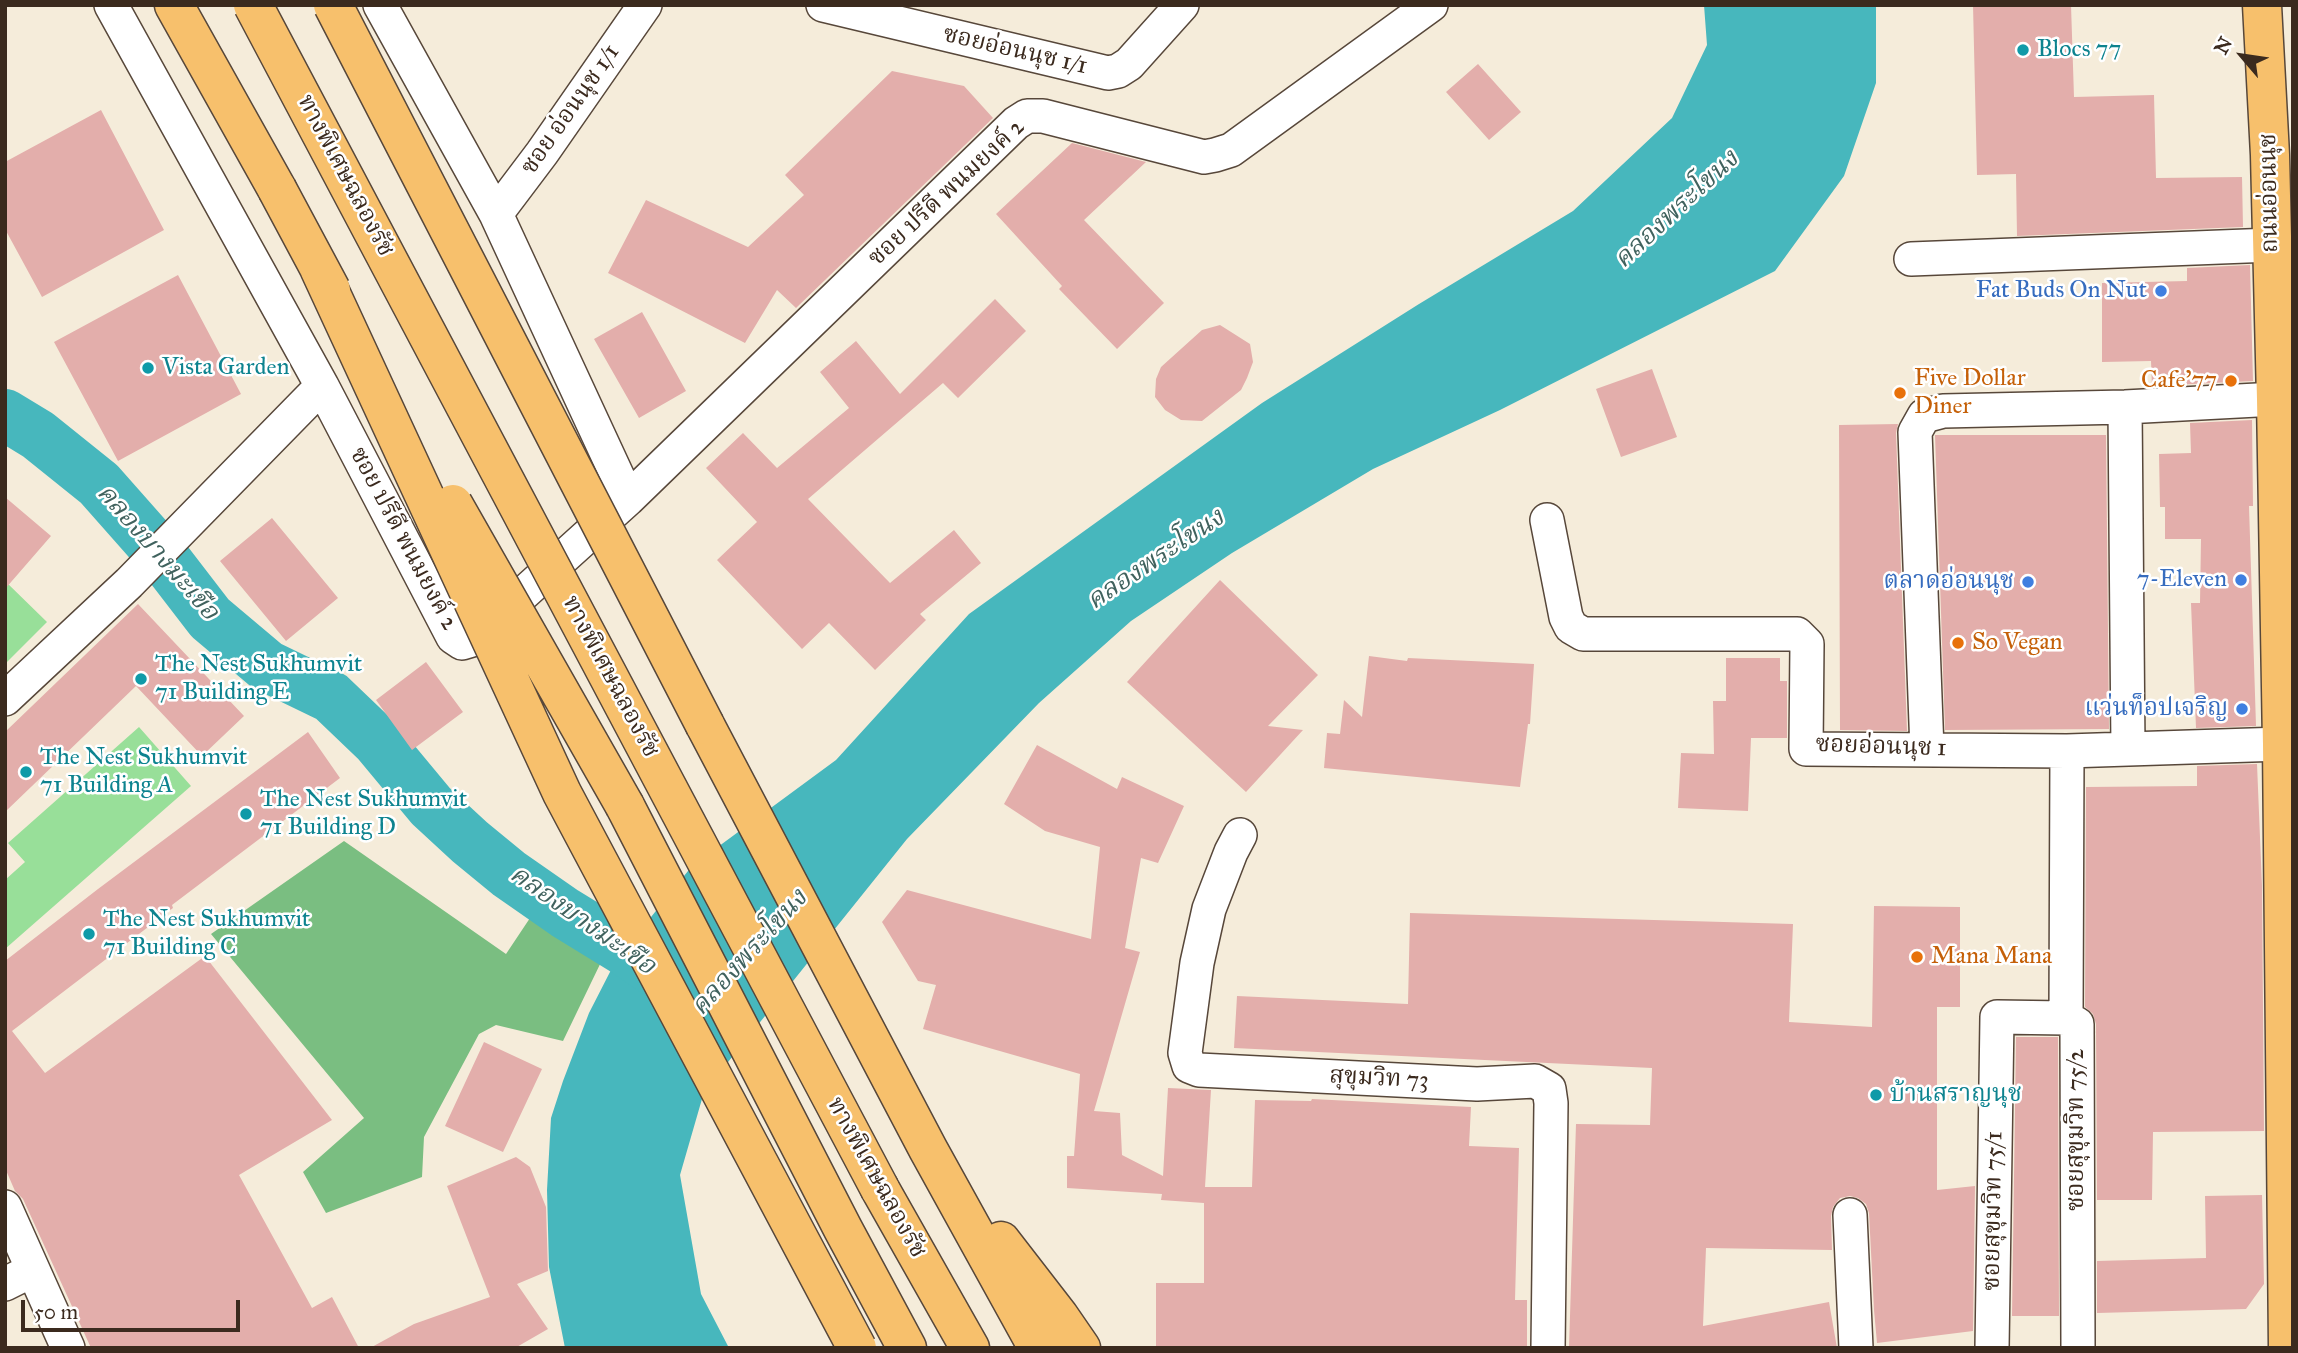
<!DOCTYPE html>
<html>
<head>
<meta charset="utf-8">
<style>
	body { margin:0 }
	#map { position:relative; width:2298px; height:1353px; overflow:hidden; background:#f5ecda; font-family:"IM FELL Great Primer",serif }
	canvas { display:block }
	.frame { position:absolute; inset:0; border:7px solid #3b2a1e; pointer-events:none }
	.north { position:absolute; left:2207px; top:21px; width:70px; height:70px; -webkit-text-stroke:5px #fff; paint-order:stroke; rotate:299deg; font-size:19px; font-weight:700; line-height:28px; text-align:center; color:#3b2a1e }
	.north::after { content:''; display:block; margin:auto; width:24px; height:32px; background:#3b2a1e; clip-path:polygon(50% 0,100% 100%,50% 72%,0 100%) }
	.scale { position:absolute; left:21px; top:1300px; width:219px; height:32px; box-sizing:border-box; border:4px solid #3b2a1e; border-top:0; padding-left:9px; font-size:21px; line-height:24px; white-space:nowrap; color:#3b2a1e; -webkit-text-stroke:5px #fff; paint-order:stroke }
</style>
</head>
<body>
<div id="map">
<canvas width="2298" height="1353"></canvas>
<div class="frame"></div>
<div class="north">N</div>
<div class="scale">50 m</div>
</div>
<script>
const ctx = document.querySelector('canvas').getContext('2d');
ctx.lineJoin = 'round';
function paint(path, color) { ctx.fillStyle = color; ctx.fill(path, 'evenodd'); }
const shape = rows => new Path2D(rows.map(r => 'M' + r).join(''));
function strokePath(path, color, width, dash) { ctx.strokeStyle = color; ctx.lineWidth = width; ctx.lineCap = dash ? 'butt' : 'round'; ctx.setLineDash(dash || []); ctx.stroke(path); }
function label(font, color, halo, rows, align = 'center') {
  ctx.font = font + ' "IM FELL Great Primer","Noto Serif Thai",serif'; ctx.lineWidth = 5; ctx.setLineDash([]); ctx.textBaseline = 'middle'; ctx.strokeStyle = halo; ctx.fillStyle = color; for (const [text, x, y, turn = 0] of rows) {
    ctx.save(); ctx.translate(x, y); ctx.rotate((+turn || 0) * Math.PI / 180); ctx.textAlign = isNaN(turn) ? turn : align; if (halo) ctx.strokeText(text, 0, 0); ctx.fillText(text, 0, 0); ctx.restore();
  }
}
paint(shape([
	[5,581,47,622,5,664],
	[139,727,191,786,5,949,5,880,25,862,8,843]
]), '#98df99');
paint(shape([
	[344,841,506,954,534,912,603,958,563,1041,496,1025,479,1034,424,1137,422,1177,326,1213,303,1172,364,1118,211,934]
]), '#7abe81');
paint(shape([
	[1704,5,1876,5,1876,83,1844,176,1775,271,1500,410,1373,469,1232,553,1131,621,1039,703,907,839,704,1092,680,1175,701,1294,729,1348,565,1348,549,1267,547,1190,551,1118,563,1081,589,1013,632,929,643,927,692,866,836,760,969,614,1262,403,1419,304,1573,211,1672,118,1707,45]
]), '#47b7bd');
strokePath(shape([
	[5,415,38,435,99,484,160,553,210,618,267,666,331,697,377,741,431,806,470,842,509,874,565,913,622,948,682,989]
]), '#47b7bd', 52);
paint(shape([
	[1973,5,2071,5,2074,97,2154,95,2156,178,2242,177,2243,227,2017,236,2016,174,1977,175],
	[1478,64,1521,112,1489,140,1446,92],
	[892,71,964,86,993,118,796,308,777,290,745,343,608,273,646,200,748,247,804,195,785,175],
	[101,110,164,230,42,297,5,229,5,162],
	[1072,143,1146,162,1084,220,1164,303,1117,349,1059,289,1062,286,996,214],
	[2250,265,2253,381,2152,386,2151,361,2102,362,2102,283,2187,281,2187,268],
	[178,275,241,394,118,461,54,342],
	[995,299,1026,331,958,398,943,383,808,499,890,583,954,530,981,563,920,614,926,620,875,670,829,623,802,649,717,560,757,522,706,468,743,433,777,468,849,408,820,372,856,341,900,394],
	[642,312,686,391,639,418,594,339],
	[1220,325,1250,344,1253,362,1247,378,1241,390,1202,421,1181,420,1165,410,1155,397,1156,379,1161,367,1202,330],
	[1652,369,1677,437,1621,457,1596,389],
	[2252,420,2253,506,2249,506,2256,726,2196,728,2191,603,2200,603,2201,539,2165,539,2165,507,2160,507,2159,454,2191,453,2190,423],
	[1898,424,1896,433,1907,731,1840,730,1839,425],
	[1935,435,2106,435,2109,729,1945,730],
	[5,497,51,536,5,589],
	[272,518,338,598,286,641,220,561],
	[1220,580,1318,675,1268,726,1303,730,1246,792,1127,682],
	[138,604,244,716,202,756,136,686,5,812,5,732],
	[1369,656,1407,661,1408,658,1534,664,1530,724,1528,724,1520,787,1324,768,1327,733,1340,734,1344,700,1362,717],
	[1726,658,1780,658,1780,681,1787,681,1787,738,1751,738,1748,811,1678,808,1681,753,1714,754,1713,701,1726,701],
	[426,662,463,712,412,750,376,700],
	[308,732,340,778,172,905,173,908,12,1031,45,1073,205,956,332,1120,239,1175,312,1308,332,1297,359,1348,91,1348,23,1199,15,1191,5,1168,5,961,98,889],
	[1037,745,1117,789,1122,777,1184,806,1158,863,1141,858,1125,948,1140,952,1094,1111,1120,1113,1122,1155,1163,1176,1168,1088,1211,1090,1205,1187,1252,1187,1255,1100,1311,1101,1312,1099,1471,1107,1469,1146,1519,1148,1515,1300,1527,1300,1527,1348,1329,1346,1330,1348,1156,1348,1156,1283,1204,1283,1204,1203,1161,1200,1162,1194,1067,1188,1067,1156,1074,1156,1080,1074,923,1029,936,985,918,981,882,922,907,890,1091,939,1100,847,1045,831,1004,804],
	[2257,764,2262,886,2264,1131,2153,1132,2152,1200,2097,1200,2096,1024,2093,1014,2085,1007,2086,787,2197,786,2197,766],
	[1874,906,1960,907,1960,1007,1937,1007,1937,1190,1975,1186,1973,1331,1877,1343,1874,1310,1869,1213,1866,1204,1858,1198,1850,1196,1840,1198,1833,1207,1831,1216,1832,1250,1706,1248,1703,1326,1829,1302,1837,1348,1569,1348,1576,1124,1650,1125,1652,1068,1234,1048,1237,996,1408,1004,1410,913,1793,924,1789,1022,1872,1027],
	[2016,1037,2058,1037,2059,1316,2012,1316],
	[484,1042,542,1069,503,1152,445,1126],
	[516,1157,530,1167,546,1207,548,1271,517,1284,548,1329,515,1348,370,1348,414,1324,490,1297,447,1186],
	[2262,1195,2264,1284,2246,1309,2097,1313,2097,1261,2206,1258,2205,1196]
]), '#e3aeab');
const street = shape([
	[111,5,322,386,453,637,462,643,472,640,628,499,496,214,380,5],
	[823,5,1108,73,1118,71,1129,64,1182,5],
	[496,214,542,153,645,5],
	[1911,259,2272,245],
	[2125,407,2128,749],
	[628,499,1016,123,1027,116,1043,116,1204,157,1215,155,1231,150,1431,5],
	[1547,520,1566,617,1571,627,1583,634,1797,634,1807,644,1806,749,2067,751,2282,744],
	[5,699,129,583,322,386],
	[1927,750,1915,432,1924,416,1943,411,2125,407,2276,399],
	[1240,835,1231,852,1209,909,1197,963,1185,1053,1189,1066,1199,1070,1477,1084,1535,1081,1549,1089,1551,1103,1548,1348],
	[2066,1018,2067,751],
	[5,1207,68,1348],
	[1850,1215,1856,1348],
	[5,1284,33,1270],
	[1992,1348,1997,1017,2066,1018,2077,1024,2078,1348]
]);
const primary = shape([
	[2262,5,2270,155,2276,399,2282,744,2288,1348]
]);
const highway = shape([
	[174,5,277,189],
	[705,725,928,1149,1038,1348],
	[625,806,843,1229,907,1348],
	[880,1189,970,1348],
	[1001,1241,1059,1316,1081,1348]
]);
strokePath(street, '#57473a', 36);
strokePath(primary, '#57473a', 41);
strokePath(highway, '#57473a', 41);
strokePath(street, '#fff', 33);
strokePath(primary, '#f7c06c', 38);
strokePath(highway, '#f7c06c', 38);
const highwayBridge = shape([
	[253,5,880,1189],
	[333,5,705,725],
	[277,189,331,290],
	[319,268,562,793,857,1348],
	[453,504,625,806]
]);
strokePath(highwayBridge, '#57473a', 41, []);
strokePath(highwayBridge, '#f7c06c', 38);
for (const [x, y, r, color] of [
	[2023,50,7,"#0f9aa8"],
	[2161,291,7,"#3f7fe0"],
	[148,368,7,"#0f9aa8"],
	[2231,381,7,"#e8710a"],
	[1900,393,7,"#e8710a"],
	[2241,580,7,"#3f7fe0"],
	[2028,582,7,"#3f7fe0"],
	[1958,643,7,"#e8710a"],
	[141,679,7,"#0f9aa8"],
	[2242,709,7,"#3f7fe0"],
	[26,772,7,"#0f9aa8"],
	[246,814,7,"#0f9aa8"],
	[89,934,7,"#0f9aa8"],
	[1917,957,7,"#e8710a"],
	[1876,1095,7,"#0f9aa8"]
]) { const dot = new Path2D(); dot.arc(x, y, r, 0, 2 * Math.PI); ctx.fillStyle = color; ctx.fill(dot); strokePath(dot, '#fff', 2.5); }
label('24px', '#0d838f', '#fff', [
	["Blocs 77",2037,50],
	["Vista Garden",162,368],
	["The Nest Sukhumvit",155,665],
	["71 Building E",155,693],
	["The Nest Sukhumvit",40,758],
	["71 Building A",40,786],
	["The Nest Sukhumvit",260,800],
	["71 Building D",260,828],
	["The Nest Sukhumvit",103,920],
	["71 Building C",103,948],
	["บ้านสราญนุช",1890,1095]
], 'left');
label('24px', '#3b2a1e', '#fff', [
	["ซอยอ่อนนุช 1/1",1015,51,13],
	["ซอย อ่อนนุช 1/1",571,110,-55],
	["ทางพิเศษฉลองรัช",345,176,62],
	["ซอย ปรีดี พนมยงค์ 2",947,193,-43],
	["ถนนอ่อนนุช",2270,193,-91],
	["ซอย ปรีดี พนมยงค์ 2",403,539,62],
	["ทางพิเศษฉลองรัช",610,677,62],
	["ซอยอ่อนนุช 1",1881,747,2],
	["สุขุมวิท 73",1379,1079,3],
	["ซอยสุขุมวิท 75/2",2077,1130,-90],
	["ทางพิเศษฉลองรัช",876,1178,61],
	["ซอยสุขุมวิท 75/1",1994,1211,-89]
]);
label('24px', '#366cbe', '#fff', [
	["Fat Buds On Nut",2147,291],
	["7-Eleven",2227,580],
	["ตลาดอ่อนนุช",2014,582],
	["แว่นท็อปเจริญ",2228,709]
], 'right');
label('24px', '#c56008', '#fff', [
	["Five Dollar",1914,379],
	["Diner",1914,407],
	["Cafe'77",2217,381,"right"],
	["So Vegan",1972,643],
	["Mana Mana",1931,957]
], 'left');
label('italic 26px', '#40625e', '#fff', [
	["คลองพระโขนง",1677,210,-43],
	["คลองบางมะเขือ",157,553,49],
	["คลองพระโขนง",1156,560,-34],
	["คลองบางมะเขือ",582,921,35],
	["คลองพระโขนง",750,953,-48]
]);
</script>
</body>
</html>
